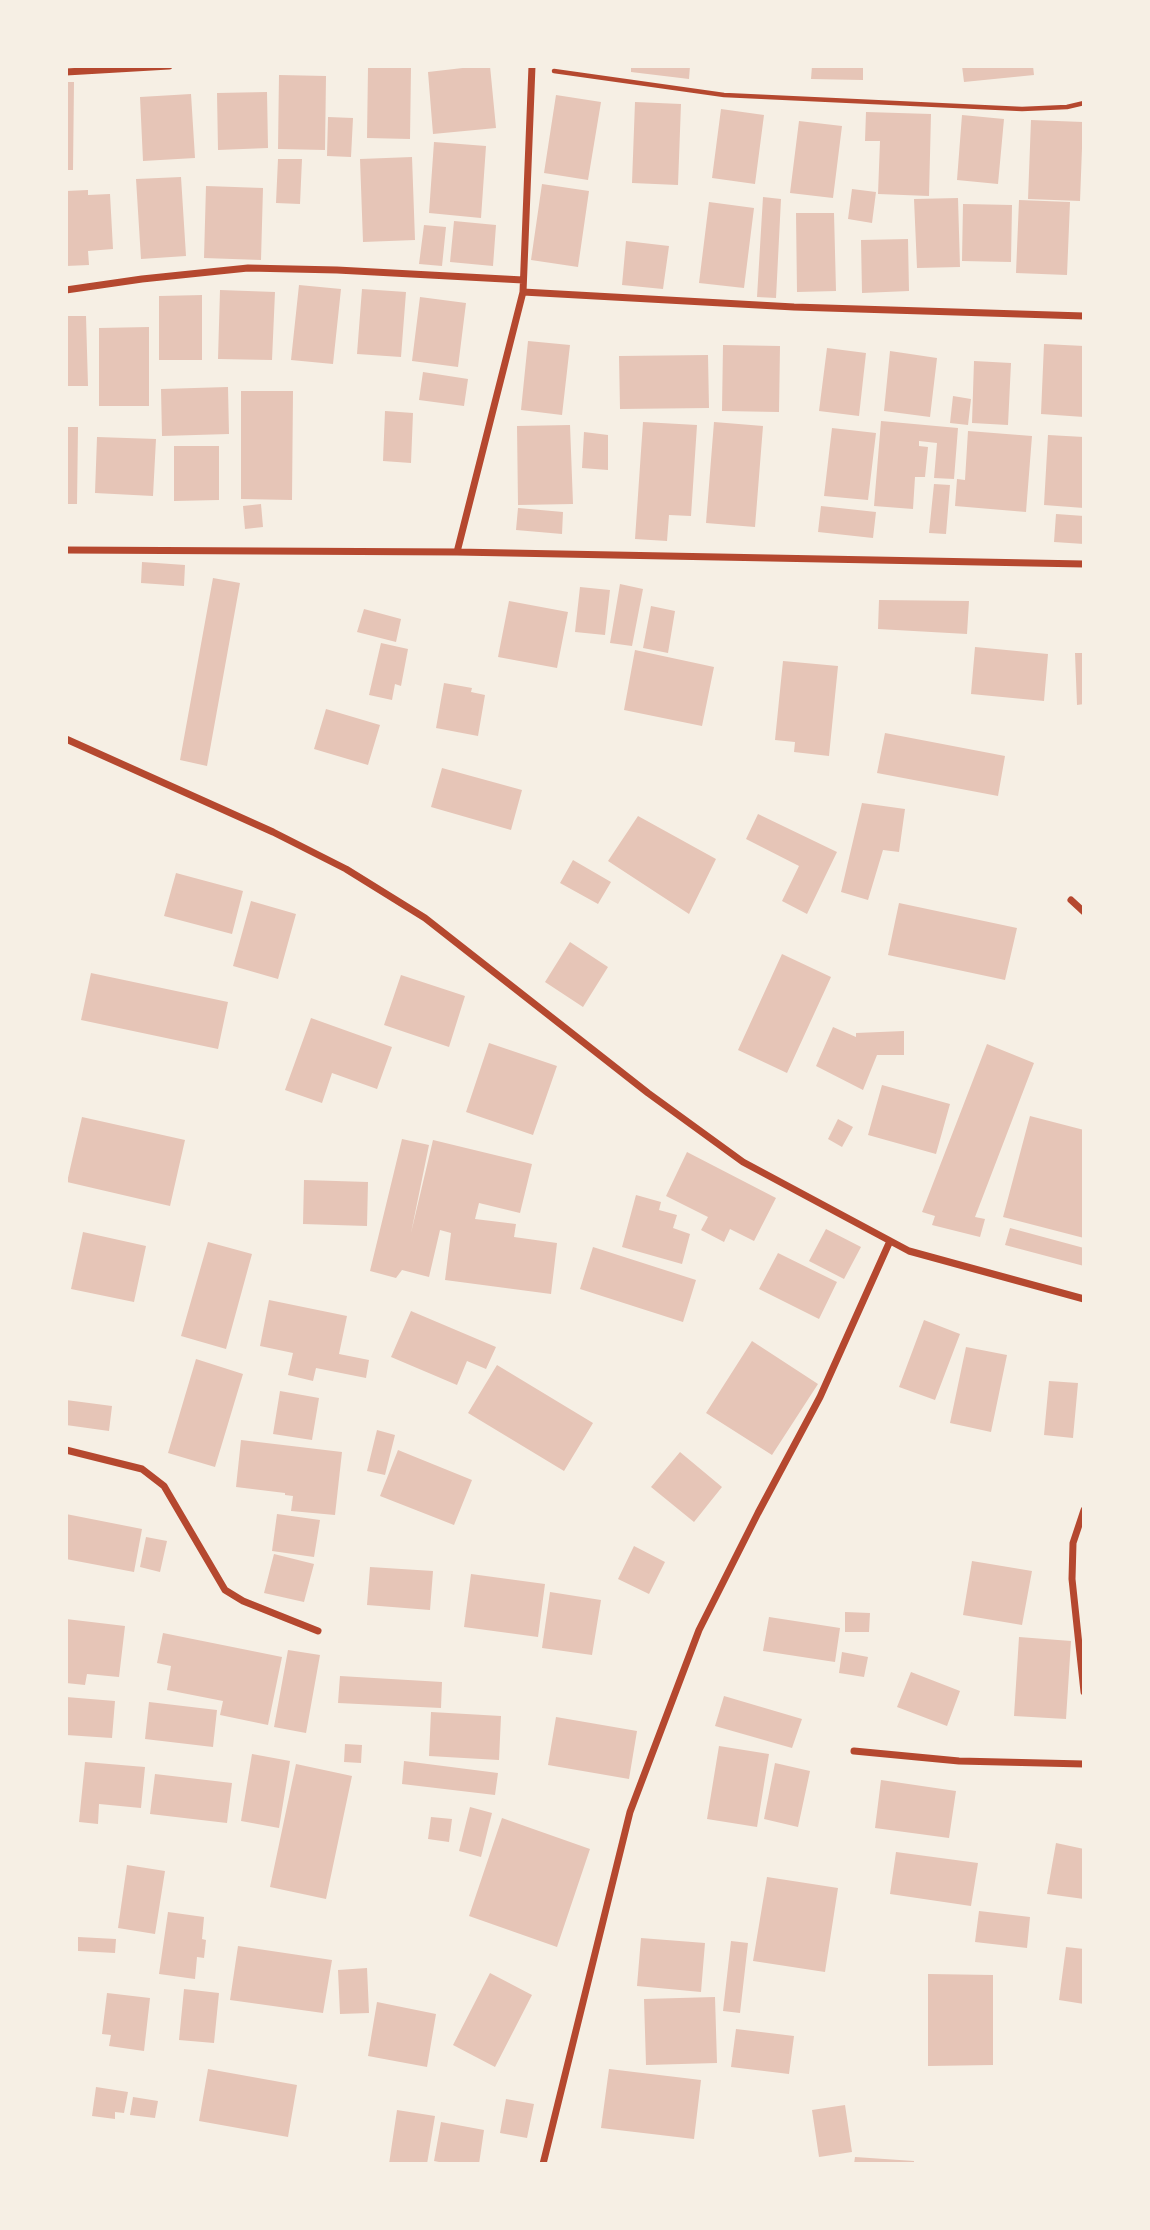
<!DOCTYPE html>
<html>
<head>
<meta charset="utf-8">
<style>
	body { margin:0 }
	#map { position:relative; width:1150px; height:2230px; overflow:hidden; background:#f6efe4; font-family:Lato,sans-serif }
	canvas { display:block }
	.frame { position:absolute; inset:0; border:68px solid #f6efe4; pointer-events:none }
</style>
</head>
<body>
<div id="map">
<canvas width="1150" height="2230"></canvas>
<div class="frame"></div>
</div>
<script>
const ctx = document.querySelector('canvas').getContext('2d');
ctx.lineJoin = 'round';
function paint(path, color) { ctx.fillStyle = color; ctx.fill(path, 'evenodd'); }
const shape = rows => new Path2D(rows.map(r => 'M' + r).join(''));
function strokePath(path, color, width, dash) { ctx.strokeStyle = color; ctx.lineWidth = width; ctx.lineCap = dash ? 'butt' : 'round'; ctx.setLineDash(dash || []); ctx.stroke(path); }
paint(shape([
	[480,66,490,66,496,128,433,134,428,72],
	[631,66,690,66,689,79,631,72],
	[812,66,863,66,863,80,811,79],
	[962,66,1033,66,1034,75,964,82],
	[368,68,411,68,410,139,367,138],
	[279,75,326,76,325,150,278,149],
	[66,82,74,82,73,170,66,170],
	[267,92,268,148,218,150,217,93],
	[191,94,195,158,143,161,140,97],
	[556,95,601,102,588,180,544,173],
	[635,102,681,104,678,185,632,183],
	[721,109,764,115,755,184,712,178],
	[866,112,931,114,929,196,878,194,880,141,865,141],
	[962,115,1004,119,998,184,957,180],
	[328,117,353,118,351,157,327,156],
	[1031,120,1083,122,1080,201,1028,199],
	[799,121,842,126,833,198,790,193],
	[434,142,486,146,481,218,429,213],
	[412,157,415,240,363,242,360,159],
	[278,159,302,159,300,204,276,203],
	[181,177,186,256,141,259,136,179],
	[542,184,589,191,578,267,531,260],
	[206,186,263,188,261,260,204,258],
	[852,189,876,192,872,223,848,219],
	[88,190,88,195,110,194,113,249,88,251,89,265,66,266,66,191],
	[763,197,781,199,776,298,757,297],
	[958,198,960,267,917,268,914,199],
	[1019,200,1070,202,1067,275,1016,273],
	[709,202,754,208,744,288,699,283],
	[963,204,1012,205,1011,262,962,261],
	[796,213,834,213,836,291,797,292],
	[454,221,496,225,493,266,450,262],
	[424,225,446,227,442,266,419,264],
	[908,239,909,291,862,293,861,240],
	[626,241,669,246,663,289,622,285],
	[299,285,341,289,333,364,291,360],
	[362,289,406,292,401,357,357,354],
	[220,290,275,292,272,360,218,359],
	[202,295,202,360,159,360,159,296],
	[420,297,466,303,458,367,412,361],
	[66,316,86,316,88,386,66,386],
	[149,327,149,406,99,406,99,328],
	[528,341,570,345,562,415,521,410],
	[1044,344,1084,346,1084,417,1041,414],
	[723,345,780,346,779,412,722,411],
	[827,348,866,353,859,416,819,411],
	[890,351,937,358,930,417,884,411],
	[708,355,709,408,620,409,619,356],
	[974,361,1011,363,1008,425,972,423],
	[423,372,468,379,464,406,419,400],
	[228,387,229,434,162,436,161,389],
	[241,391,293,391,292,500,241,499],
	[953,396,971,399,968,425,950,423],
	[385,411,413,413,411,463,383,461],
	[881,421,958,428,954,479,934,478,937,443,919,441,919,446,928,447,925,477,915,477,913,509,874,506],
	[643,422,697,425,691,516,669,515,667,541,635,539],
	[714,422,763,426,755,527,706,523],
	[570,425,573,504,518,505,517,426],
	[66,427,78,427,77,504,66,504],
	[832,428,876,433,868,500,824,496],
	[968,431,1032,436,1026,512,955,506,957,479,965,480],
	[584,432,608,435,608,470,582,468],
	[1048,435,1084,437,1084,508,1044,505],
	[97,437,156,439,153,496,95,493],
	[174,446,219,446,219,500,174,501],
	[934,484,950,485,946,534,929,533],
	[261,504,263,527,245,529,243,506],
	[821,506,876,512,873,538,818,532],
	[518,508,563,512,562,534,516,530],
	[1056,514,1084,516,1084,544,1054,542],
	[142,562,185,565,184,586,141,583],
	[213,578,240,583,207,766,180,760],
	[620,584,643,589,632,646,610,643],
	[580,587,610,590,605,635,575,632],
	[879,600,969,601,967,634,878,629],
	[509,601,568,612,557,668,498,657],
	[651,606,675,611,668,653,643,648],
	[364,609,401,619,396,642,357,632],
	[381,643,408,649,401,686,395,684,392,700,369,695],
	[975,647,1048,654,1044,701,971,694],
	[635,650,714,667,702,726,624,710],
	[1075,653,1084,653,1084,704,1077,705],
	[783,661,838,666,829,756,794,752,795,742,775,740],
	[444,683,472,688,471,692,485,695,478,736,436,728],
	[326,709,380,725,368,765,314,749],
	[885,733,1005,756,998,796,877,773],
	[442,768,522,790,511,830,431,807],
	[862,803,905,809,899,852,883,850,868,900,841,892],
	[758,814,837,852,807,914,782,901,799,866,746,839],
	[638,816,716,859,689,914,608,861],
	[573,860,611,882,598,904,560,883],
	[176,873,243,891,232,934,164,916],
	[251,901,296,914,278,979,233,966],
	[899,903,1017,928,1005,980,888,955],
	[570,942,608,967,583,1007,545,982],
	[782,954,831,977,787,1073,738,1050],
	[91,973,228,1002,218,1049,81,1020],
	[401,975,465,996,449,1047,384,1025],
	[311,1018,392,1047,377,1089,332,1073,322,1103,285,1090],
	[833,1027,856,1037,856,1033,904,1031,904,1055,877,1055,863,1090,816,1066],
	[489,1043,557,1066,533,1135,466,1112],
	[987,1044,1034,1063,975,1217,985,1219,980,1237,932,1225,935,1216,922,1212],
	[882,1085,950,1104,936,1154,868,1135],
	[1030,1116,1084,1130,1084,1238,1003,1217],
	[82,1117,185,1140,170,1206,67,1182],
	[838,1119,853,1127,842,1147,828,1139],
	[402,1139,429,1145,411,1233,433,1140,532,1164,520,1213,479,1203,475,1219,516,1224,514,1237,557,1243,551,1294,445,1280,451,1233,440,1230,429,1277,402,1270,396,1278,370,1271],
	[687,1152,776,1198,754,1241,730,1229,724,1242,701,1230,708,1217,666,1196],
	[304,1180,368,1182,367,1226,303,1224],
	[636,1195,661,1202,659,1210,677,1215,673,1228,690,1234,682,1264,622,1247],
	[1010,1228,1084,1248,1084,1266,1005,1245],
	[826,1229,861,1247,844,1279,809,1261],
	[83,1232,146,1246,134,1302,71,1289],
	[208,1242,252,1254,226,1349,181,1336],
	[593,1247,696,1280,683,1322,580,1289],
	[778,1253,837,1282,819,1319,759,1289],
	[269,1300,347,1316,339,1354,369,1360,366,1378,316,1368,313,1381,288,1375,293,1353,260,1346],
	[411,1311,496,1347,486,1369,467,1361,457,1385,391,1357],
	[924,1320,960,1334,935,1400,899,1387],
	[752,1341,818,1384,772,1455,706,1413],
	[966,1347,1007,1355,991,1432,950,1423],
	[196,1359,243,1374,215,1467,168,1453],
	[497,1365,593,1423,564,1471,468,1413],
	[1049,1381,1078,1383,1073,1438,1044,1435],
	[280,1391,319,1398,312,1440,273,1434],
	[66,1400,112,1406,109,1431,66,1425],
	[377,1430,395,1435,385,1475,367,1471],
	[241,1440,342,1452,335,1515,291,1511,293,1496,285,1495,285,1493,236,1487],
	[398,1450,472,1480,454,1525,380,1496],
	[680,1452,722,1487,694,1522,651,1487],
	[66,1514,142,1529,134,1572,66,1559],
	[277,1514,320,1520,314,1557,272,1551],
	[146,1537,167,1541,160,1572,140,1567],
	[634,1546,665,1562,649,1594,618,1579],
	[274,1554,314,1564,304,1602,264,1593],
	[972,1561,1032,1571,1022,1625,963,1615],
	[370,1567,433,1571,430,1610,367,1605],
	[471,1574,545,1584,538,1637,464,1627],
	[550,1592,601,1600,592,1655,542,1648],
	[845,1612,870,1613,869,1632,845,1632],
	[769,1617,840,1628,835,1662,763,1651],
	[66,1619,125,1626,119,1677,87,1674,85,1685,66,1683],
	[163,1633,282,1657,268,1725,220,1715,223,1701,167,1690,171,1666,157,1663],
	[1019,1637,1071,1641,1066,1719,1014,1716],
	[288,1650,320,1655,306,1733,274,1727],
	[842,1652,868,1657,864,1677,839,1673],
	[911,1672,960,1691,947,1726,897,1707],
	[340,1676,442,1682,441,1708,338,1703],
	[724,1696,802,1719,792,1748,715,1726],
	[66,1697,115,1701,112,1738,66,1735],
	[149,1702,217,1710,213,1747,145,1739],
	[431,1712,501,1716,499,1760,429,1756],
	[556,1717,637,1731,629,1779,548,1765],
	[345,1744,362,1745,361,1763,344,1762],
	[719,1746,769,1754,757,1827,707,1819],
	[252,1754,290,1761,279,1828,241,1821],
	[404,1761,498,1773,495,1795,402,1784],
	[85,1762,145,1767,141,1808,99,1804,98,1824,79,1822],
	[775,1763,810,1771,798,1827,764,1819],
	[296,1764,352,1776,326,1899,270,1887],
	[155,1774,232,1783,227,1823,150,1814],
	[881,1780,956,1791,949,1838,875,1828],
	[470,1807,492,1813,481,1857,459,1851],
	[431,1817,452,1819,449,1842,428,1839],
	[502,1818,590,1849,557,1947,469,1916],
	[1056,1843,1084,1849,1084,1899,1047,1894],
	[896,1852,978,1863,971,1906,890,1894],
	[127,1865,165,1871,155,1934,118,1928],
	[767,1877,838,1888,825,1972,753,1961],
	[979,1911,1030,1917,1027,1948,975,1942],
	[168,1912,204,1917,202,1939,206,1940,204,1958,197,1957,195,1979,159,1974],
	[78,1937,116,1939,115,1953,78,1951],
	[641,1938,705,1943,701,1992,637,1986],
	[731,1941,748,1943,740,2013,723,2011],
	[238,1946,332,1960,323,2013,230,2000],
	[1066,1947,1084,1949,1084,2004,1059,2000],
	[367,1968,369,2013,340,2014,338,1970],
	[490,1973,532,1995,495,2067,453,2045],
	[928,1974,993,1975,993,2065,928,2066],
	[184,1989,219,1993,214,2043,179,2040],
	[107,1993,150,1998,144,2051,109,2046,111,2035,102,2034],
	[715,1997,717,2063,646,2065,644,1999],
	[377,2002,436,2014,427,2067,368,2056],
	[736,2029,794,2036,789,2074,731,2067],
	[208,2069,297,2085,288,2137,199,2121],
	[609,2069,701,2080,694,2139,601,2128],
	[96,2087,128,2092,124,2113,115,2112,115,2119,92,2116],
	[133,2097,158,2101,155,2118,130,2115],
	[506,2099,534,2104,527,2138,500,2133],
	[845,2105,852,2152,819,2157,812,2110],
	[397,2110,435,2116,427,2164,389,2164],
	[441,2122,484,2130,479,2164,449,2164,434,2161],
	[855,2157,914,2161,914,2164,854,2164]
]), '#e6c5b7');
strokePath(shape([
	[554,71,724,95,1022,109,1067,107,1084,103]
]), '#b5482f', 4.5);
strokePath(shape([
	[66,72,169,66],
	[66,290,142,279,248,268,337,270,523,280],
	[523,292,794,307,1084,316],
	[66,550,457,552,1084,564],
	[457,552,523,292,532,66],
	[66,739,273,832,346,869,425,918,648,1093,743,1162,909,1251,1084,1299],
	[1071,900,1084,912],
	[66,1450,142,1469,164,1486,225,1590,243,1601,318,1631],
	[1084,1510,1073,1543,1072,1579,1084,1692],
	[854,1751,959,1761,1084,1764],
	[543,2164,630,1812,699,1630,758,1513,820,1397,890,1241]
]), '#b5482f', 7);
</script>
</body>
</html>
